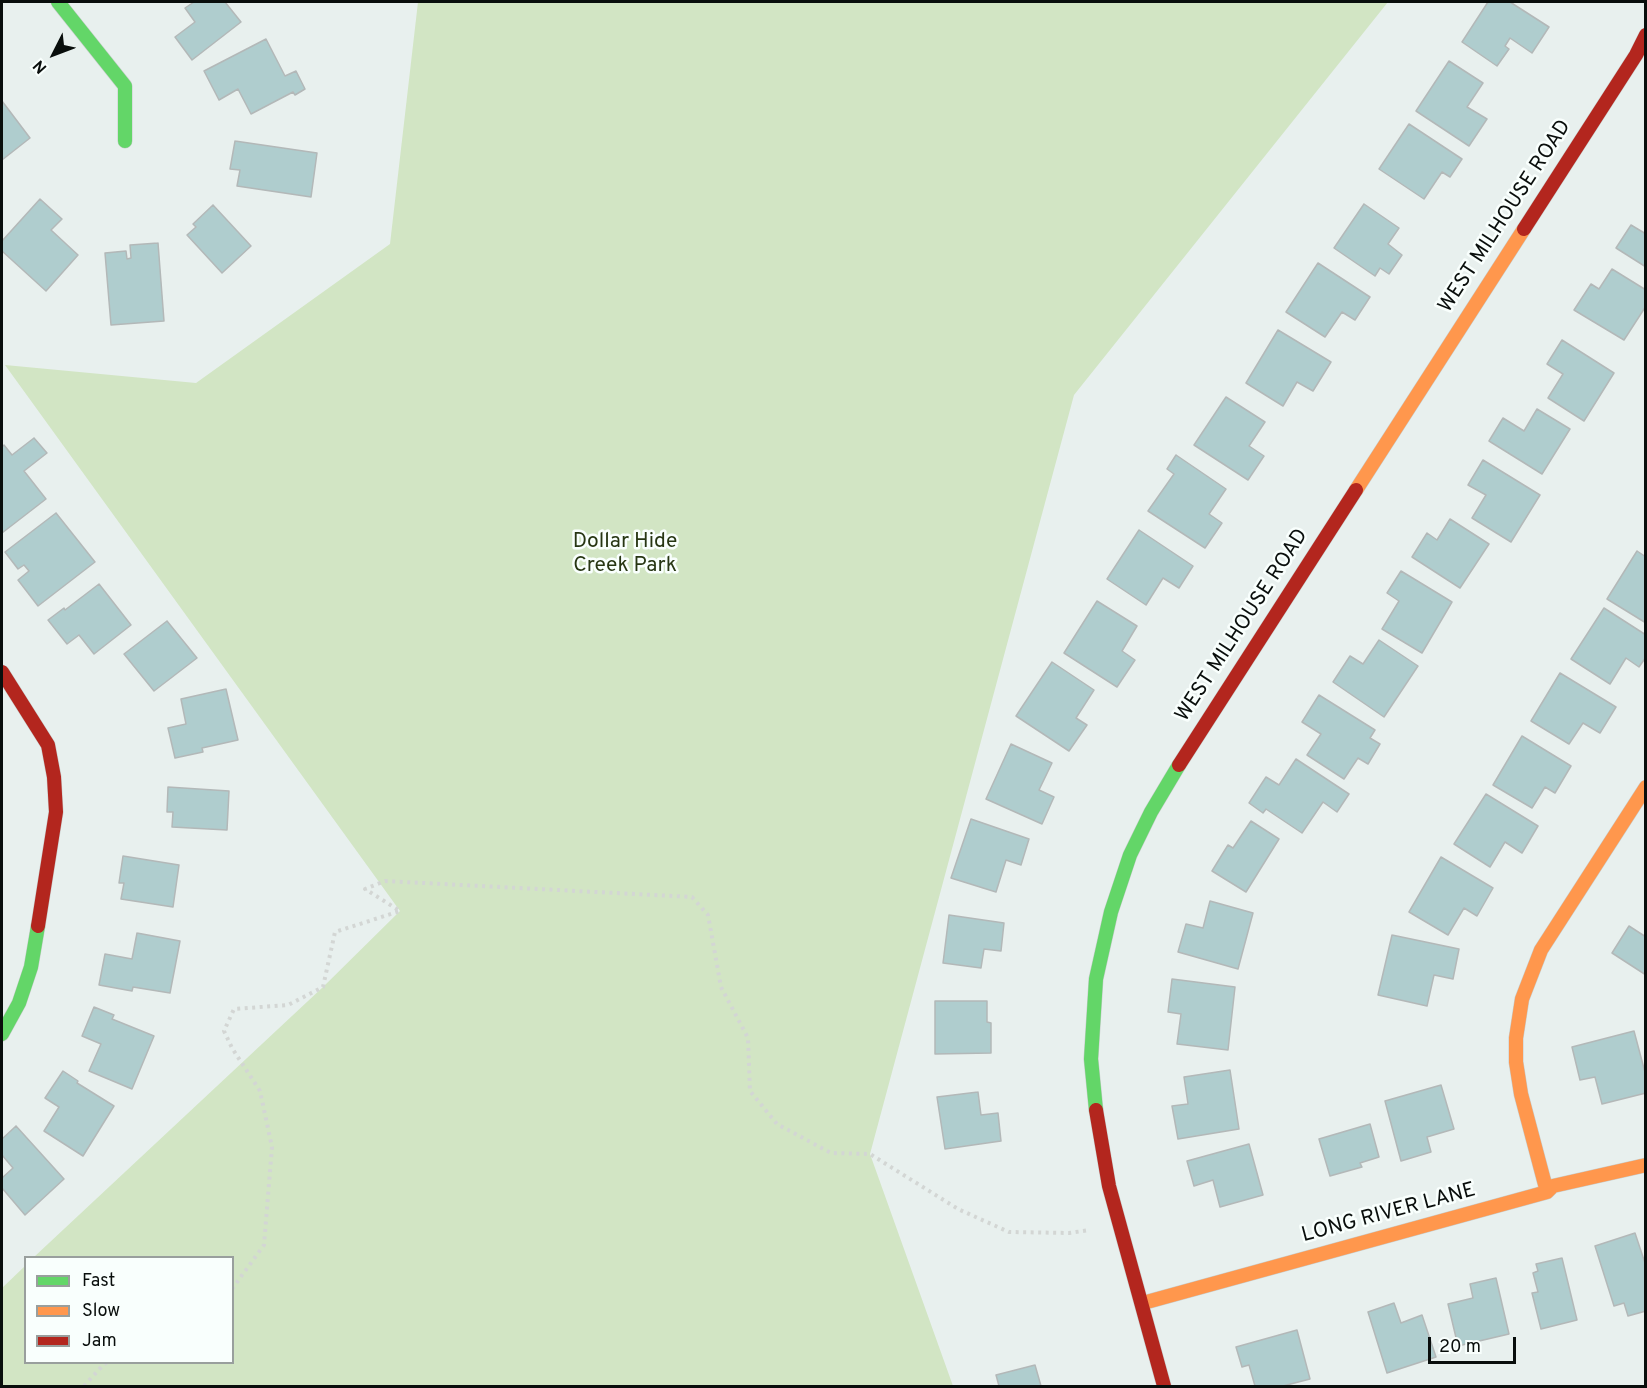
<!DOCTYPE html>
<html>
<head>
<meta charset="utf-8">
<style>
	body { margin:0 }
	#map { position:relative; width:1647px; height:1388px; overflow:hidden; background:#e8f0ee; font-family:Overpass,sans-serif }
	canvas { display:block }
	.frame { position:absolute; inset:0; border:3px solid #090e0c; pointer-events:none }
	.legend { position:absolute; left:24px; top:1256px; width:210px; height:108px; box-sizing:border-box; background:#f9fffd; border:2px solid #999f9d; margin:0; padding:8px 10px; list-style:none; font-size:18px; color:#090e0c }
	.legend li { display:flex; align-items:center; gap:12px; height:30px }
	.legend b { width:30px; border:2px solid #999f9d }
	.north { position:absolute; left:24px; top:24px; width:60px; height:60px; -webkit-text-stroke:4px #f9fffd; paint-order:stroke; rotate:228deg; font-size:16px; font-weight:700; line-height:24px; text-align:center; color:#090e0c }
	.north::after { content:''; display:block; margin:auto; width:21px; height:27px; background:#090e0c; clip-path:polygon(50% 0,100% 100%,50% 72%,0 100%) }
	.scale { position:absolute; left:1428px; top:1337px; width:88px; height:27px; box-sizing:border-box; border:3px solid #090e0c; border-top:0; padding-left:8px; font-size:18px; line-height:21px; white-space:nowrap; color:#090e0c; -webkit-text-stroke:4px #f9fffd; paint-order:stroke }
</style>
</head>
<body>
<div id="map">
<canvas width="1647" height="1388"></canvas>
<div class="frame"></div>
<ul class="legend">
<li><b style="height:8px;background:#63d668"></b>Fast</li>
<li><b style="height:8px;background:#ff974d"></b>Slow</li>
<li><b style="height:8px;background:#b3261e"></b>Jam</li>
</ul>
<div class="north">N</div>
<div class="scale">20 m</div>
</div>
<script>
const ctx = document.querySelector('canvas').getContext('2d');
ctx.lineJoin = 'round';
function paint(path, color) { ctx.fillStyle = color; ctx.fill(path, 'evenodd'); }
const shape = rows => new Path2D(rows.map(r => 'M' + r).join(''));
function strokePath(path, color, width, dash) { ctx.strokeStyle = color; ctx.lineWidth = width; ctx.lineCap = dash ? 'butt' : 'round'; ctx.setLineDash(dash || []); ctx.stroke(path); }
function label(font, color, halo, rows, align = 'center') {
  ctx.font = font + ' Overpass,sans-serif'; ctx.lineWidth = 5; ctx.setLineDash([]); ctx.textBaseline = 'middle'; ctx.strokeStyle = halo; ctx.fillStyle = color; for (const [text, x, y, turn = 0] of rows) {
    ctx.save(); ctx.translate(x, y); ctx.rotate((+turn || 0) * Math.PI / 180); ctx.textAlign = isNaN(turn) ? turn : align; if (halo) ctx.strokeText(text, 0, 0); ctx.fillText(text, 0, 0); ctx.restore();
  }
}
paint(shape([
	[418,2,1388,2,1074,395,870,1154,953,1386,2,1386,2,1288,25,1266,26,1362,232,1362,232,1258,34,1257,323,987,400,911,5,365,196,383,390,244]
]), '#d2e5c4');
const building = shape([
	[194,2,225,2,241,22,192,60,175,37,195,22,185,8,194,2],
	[1488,2,1510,2,1549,27,1532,53,1510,38,1505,46,1509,49,1497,66,1462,42,1488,2],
	[266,39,285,76,296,71,305,89,295,95,293,92,251,114,238,89,219,100,204,71,266,39],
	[1449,61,1483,83,1467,107,1487,119,1469,146,1416,111,1449,61],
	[2,101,30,138,2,160,2,101],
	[1409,124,1462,159,1450,177,1442,172,1424,199,1379,169,1409,124],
	[235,141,317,153,311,197,237,186,240,170,230,169,235,141],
	[40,199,62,219,51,230,78,255,46,291,2,251,2,241,40,199],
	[1364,204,1399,228,1388,244,1402,255,1389,274,1380,268,1375,276,1334,248,1364,204],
	[213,205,251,246,222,273,187,235,196,227,193,224,213,205],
	[1631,225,1646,234,1646,267,1616,248,1631,225],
	[158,243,164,321,111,325,105,253,126,251,127,259,131,258,130,245,158,243],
	[1318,263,1370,297,1355,320,1342,312,1325,337,1286,312,1318,263],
	[1612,269,1646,290,1646,306,1624,340,1574,310,1591,284,1599,289,1612,269],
	[1278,330,1331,362,1313,391,1297,382,1283,406,1246,383,1278,330],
	[1562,340,1614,373,1584,421,1548,398,1563,374,1547,364,1562,340],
	[1226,397,1265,422,1249,446,1264,456,1248,480,1194,445,1226,397],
	[1537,409,1570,429,1542,474,1489,441,1503,418,1524,431,1537,409],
	[34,438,47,453,24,471,46,499,2,533,2,447,4,445,12,455,34,438],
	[1176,455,1226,489,1209,514,1222,523,1205,548,1148,511,1174,474,1167,469,1176,455],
	[1483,460,1540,495,1511,542,1472,518,1486,495,1468,485,1483,460],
	[56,513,95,562,38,606,18,580,29,571,24,565,18,569,5,552,56,513],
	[1450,519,1489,544,1460,588,1412,557,1427,533,1437,540,1450,519],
	[1139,530,1193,566,1179,588,1163,578,1146,605,1107,579,1139,530],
	[1637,551,1646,557,1646,623,1607,599,1637,551],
	[1401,571,1452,602,1422,653,1382,629,1399,601,1387,593,1401,571],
	[99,584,131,625,94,654,79,635,67,644,48,620,64,608,65,610,99,584],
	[1097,601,1137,626,1122,651,1135,660,1117,687,1064,653,1097,601],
	[1604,608,1646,635,1646,657,1639,667,1626,658,1610,684,1571,659,1604,608],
	[167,621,197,658,154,691,124,654,167,621],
	[1379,640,1418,666,1384,717,1333,682,1350,656,1363,664,1379,640],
	[1052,662,1094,690,1076,718,1087,725,1069,751,1016,716,1052,662],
	[1560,673,1616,707,1600,733,1583,723,1569,744,1531,721,1560,673],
	[226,689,238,740,202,748,203,752,175,758,168,728,186,724,181,699,226,689],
	[1319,695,1375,730,1370,738,1380,744,1368,764,1358,758,1344,779,1307,755,1321,734,1302,722,1319,695],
	[1522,736,1571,766,1555,793,1545,787,1532,808,1493,785,1522,736],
	[1011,744,1052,763,1039,790,1054,797,1042,824,986,799,1011,744],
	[1296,759,1349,794,1337,812,1323,802,1302,833,1266,809,1263,813,1249,803,1266,777,1279,785,1296,759],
	[168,787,229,791,227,830,172,827,173,812,167,812,168,787],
	[1486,794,1538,826,1522,853,1505,842,1490,867,1454,844,1486,794],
	[971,819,1029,839,1021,865,1006,860,996,892,951,878,971,819],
	[1251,821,1279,839,1246,892,1212,871,1228,845,1233,848,1251,821],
	[123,856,179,865,173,907,121,899,124,883,119,883,123,856],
	[1441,857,1493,888,1477,916,1464,908,1448,935,1409,912,1441,857],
	[1210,901,1253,913,1238,969,1178,952,1186,924,1203,928,1210,901],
	[949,915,1004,923,1001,951,984,949,981,968,943,963,949,915],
	[1629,926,1646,937,1646,975,1612,953,1629,926],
	[137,933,180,941,170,993,133,987,132,991,99,985,105,954,132,959,137,933],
	[1392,935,1459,949,1453,979,1434,975,1427,1006,1378,995,1392,935],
	[1172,979,1235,987,1228,1050,1177,1044,1181,1014,1168,1012,1172,979],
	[935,1001,987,1001,987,1022,991,1023,991,1053,935,1054,935,1001],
	[94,1007,114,1015,112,1019,154,1036,132,1089,89,1071,101,1044,82,1036,94,1007],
	[1634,1031,1646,1076,1646,1093,1602,1104,1595,1077,1580,1080,1572,1047,1634,1031],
	[1230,1070,1239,1129,1178,1139,1172,1106,1188,1104,1184,1077,1230,1070],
	[63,1071,78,1081,77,1083,114,1106,83,1156,44,1131,59,1107,45,1098,63,1071],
	[1441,1085,1454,1129,1427,1137,1431,1152,1401,1161,1385,1101,1441,1085],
	[978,1092,981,1115,998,1113,1001,1141,945,1149,937,1097,978,1092],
	[1370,1124,1379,1157,1360,1163,1362,1167,1330,1176,1319,1139,1370,1124],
	[16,1126,64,1179,25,1215,2,1188,2,1178,13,1168,2,1155,2,1139,16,1126],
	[1249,1144,1263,1195,1220,1207,1213,1180,1194,1186,1187,1161,1249,1144],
	[1635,1233,1646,1266,1646,1311,1628,1316,1624,1303,1614,1306,1595,1246,1635,1233],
	[1562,1258,1577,1320,1541,1329,1532,1293,1538,1292,1533,1273,1538,1271,1536,1264,1562,1258],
	[1496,1278,1509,1334,1458,1346,1448,1304,1473,1298,1470,1284,1496,1278],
	[1394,1303,1401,1323,1422,1315,1436,1357,1387,1373,1368,1312,1394,1303],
	[1297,1330,1310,1379,1283,1386,1255,1386,1249,1365,1242,1367,1236,1347,1297,1330],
	[1035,1365,1041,1386,999,1386,996,1375,1035,1365]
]);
paint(building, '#afcdce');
strokePath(building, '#b3b8b8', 1.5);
const fast = shape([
	[58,2,125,86,125,141],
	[2,1034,19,1003,31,967,38,926],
	[1096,1110,1091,1059,1096,979,1111,912,1130,855,1151,812,1179,765]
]);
const slow = shape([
	[1356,490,1524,229],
	[1547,1192,1521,1094,1516,1062,1516,1038,1522,999,1541,950,1646,787],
	[1143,1303,1547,1192,1553,1186,1646,1165]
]);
const jam = shape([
	[1524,229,1636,55,1646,35],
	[2,672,48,745,54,777,56,812,38,926],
	[1179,765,1356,490],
	[1096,1110,1109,1186,1164,1386]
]);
strokePath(fast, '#c7cccb', 15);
strokePath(slow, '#c7cccb', 15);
strokePath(jam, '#c7cccb', 15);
strokePath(shape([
	[232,1289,264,1245,272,1147,260,1091,232,1048,224,1031,234,1009,288,1005,323,987,335,932,400,911,365,889,385,881,692,897,708,915,721,987,748,1038,750,1091,777,1124,831,1153,870,1154,958,1209,1009,1232,1069,1233,1090,1230],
	[84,1386,104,1364,108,1362]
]), '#d3d6d4', 4, [3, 4.5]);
strokePath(fast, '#63d668', 14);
strokePath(slow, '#ff974d', 14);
strokePath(jam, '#b3261e', 14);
label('21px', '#090e0c', '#f9fffd', [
	["WEST MILHOUSE ROAD",1506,217,-57],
	["WEST MILHOUSE ROAD",1243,626,-57],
	["LONG RIVER LANE",1389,1214,-15]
]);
label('21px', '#273613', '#f9fffd', [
	["Dollar Hide",625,543],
	["Creek Park",625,567]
]);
</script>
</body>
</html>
